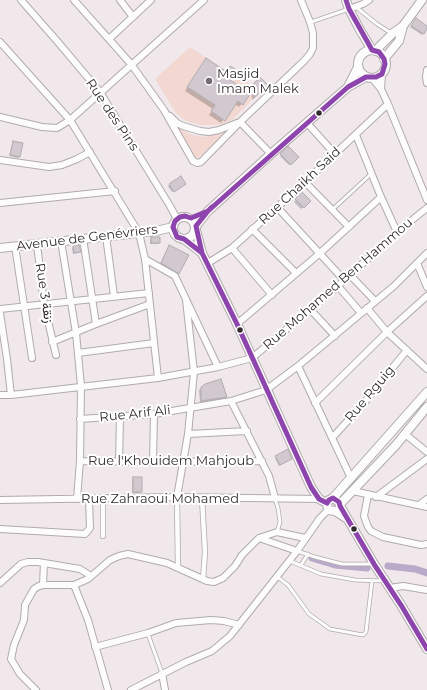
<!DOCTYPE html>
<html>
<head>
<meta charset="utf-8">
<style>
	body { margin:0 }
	canvas { display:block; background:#f0e8eb }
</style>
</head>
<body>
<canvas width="427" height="690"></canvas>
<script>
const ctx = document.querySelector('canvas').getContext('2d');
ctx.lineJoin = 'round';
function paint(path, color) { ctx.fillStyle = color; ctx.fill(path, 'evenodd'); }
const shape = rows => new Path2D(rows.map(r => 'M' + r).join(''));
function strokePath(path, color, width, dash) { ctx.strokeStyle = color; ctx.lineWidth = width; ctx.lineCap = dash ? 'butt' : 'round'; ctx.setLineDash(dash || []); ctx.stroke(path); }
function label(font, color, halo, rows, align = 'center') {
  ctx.font = font + ' Montserrat,Vazirmatn,sans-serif'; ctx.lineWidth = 4; ctx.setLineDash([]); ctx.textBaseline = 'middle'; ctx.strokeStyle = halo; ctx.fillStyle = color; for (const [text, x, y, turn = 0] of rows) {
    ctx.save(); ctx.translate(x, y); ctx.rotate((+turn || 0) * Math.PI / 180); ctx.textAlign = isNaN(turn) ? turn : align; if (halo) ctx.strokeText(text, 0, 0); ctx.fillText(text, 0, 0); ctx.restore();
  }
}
paint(shape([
	[190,47,206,58,187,87,215,105,211,112,225,120,238,101,243,105,250,94,233,82,238,75,254,87,254,98,233,119,226,123,219,125,201,125,186,121,176,113,155,79],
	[178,128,193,135,204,137,217,134,225,131,227,132,198,158,195,158,177,130]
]), '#f2d8d1');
paint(shape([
	[415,21,427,27,422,35,410,27],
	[204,62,226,72,230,68,227,79,247,92,260,79,267,85,252,100,252,90,239,107,235,104,221,123,209,115,213,109,185,91],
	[13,142,19,157,18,158,9,156],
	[288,148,297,157,289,165,280,156],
	[169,185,183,185,172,192,168,186],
	[302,193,310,201,301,209,294,202],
	[151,238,159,243,158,244,150,244,150,239],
	[170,246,188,256,176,276,159,265],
	[73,247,80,252,78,253,73,254,72,248],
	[201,388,225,397,223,399,200,403,199,390],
	[276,457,291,459,279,466,275,458],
	[133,478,141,492,140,493,132,493,132,480]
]), '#0003');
strokePath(shape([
	[312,558,335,565,367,568],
	[388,566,415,569,427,573]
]), '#b9aac9', 7);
const building = shape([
	[416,18,427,26,427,29,424,34,411,26,416,18],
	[206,58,227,72,230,66,235,69,229,79,246,91,260,77,268,85,254,98,254,88,243,105,238,101,225,121,211,111,215,105,187,87,206,58],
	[13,141,23,143,20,157,10,155,13,141],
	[288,146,299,157,291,165,280,154,288,146],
	[181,176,186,184,174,192,169,184,181,176],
	[302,192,311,201,304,208,295,199,302,192],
	[151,237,160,237,160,243,151,243,151,237],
	[79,245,81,252,74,253,73,246,79,245],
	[169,245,189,255,179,274,161,263,169,245],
	[221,379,227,397,201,401,201,387,205,384,221,379],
	[288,449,292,459,280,465,275,456,288,449],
	[133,477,142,477,142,492,133,492,133,477]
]);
paint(building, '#d2c8d0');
strokePath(building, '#b1acae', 1);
const service = shape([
	[356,7,377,24,391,33],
	[311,22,349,9],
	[332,210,372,173],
	[275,499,278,508,280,522,277,532],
	[297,551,315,557,342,564,372,564],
	[290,561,321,574,355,580,383,581],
	[301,565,308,554],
	[276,576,288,585,309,614,330,629,363,635,366,632,372,581],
	[148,634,162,673]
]);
const pedestrian = shape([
	[177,497,178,568],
	[202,498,205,552,203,580],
	[103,499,103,536]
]);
const minor = shape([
	[21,0,57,41,100,92,170,206,177,219],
	[74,0,131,64,164,110,193,161,197,163,201,162,240,122,304,61,310,54,313,48,313,33,310,22,301,0],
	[120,0,133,17],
	[349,9,363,4,369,0],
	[109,39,151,0],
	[0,42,70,120,139,233,145,259,158,378],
	[427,70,426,77,427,83],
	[372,78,381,89,388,104,427,200],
	[381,89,382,74],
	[170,116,177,123,183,126,200,131,209,132,219,130,237,123],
	[0,117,42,127,57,128,70,120,204,0],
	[240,122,271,154],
	[307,123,334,153],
	[356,135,381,197,397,232],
	[0,160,49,167,62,165,77,159,90,152],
	[305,182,349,227],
	[0,203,115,191],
	[277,207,344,280],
	[252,229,296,273],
	[106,236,114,296],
	[83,238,96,324],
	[61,241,76,333,81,386,80,461,77,499],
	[37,244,44,304,56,355],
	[15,246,32,358],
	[232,248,272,295],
	[145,259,175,276,218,367],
	[208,263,232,248,305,182,388,104],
	[417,263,427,287],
	[350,275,375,301],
	[338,286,361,313],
	[367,308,387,332,427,369],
	[0,309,149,293],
	[310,309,335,336],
	[0,313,7,359,11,395],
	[237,324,319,254,381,197],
	[52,342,96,324,150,304],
	[78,353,154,343],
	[298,366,351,478],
	[0,395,11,395,158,378,218,367,252,358,338,286,397,232,427,208],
	[231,401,269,476,275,498],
	[315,403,387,332,427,296],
	[80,419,154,414,231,401,266,390,298,366,394,286,427,253],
	[188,434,247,431],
	[405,434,427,452],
	[332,438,364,403,407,350],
	[80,461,153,462,262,461],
	[119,462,120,417],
	[153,462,154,414],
	[353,491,427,507],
	[368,495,364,516,368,527,371,531,383,537,421,545,427,544],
	[177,497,188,434,194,372,186,300],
	[376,497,427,459],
	[0,500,177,497,319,499],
	[419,505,427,499],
	[0,529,85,534,90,528,89,499],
	[259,538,297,551],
	[0,583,21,564,28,562,38,562,80,569,91,576],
	[43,585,44,563],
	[74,585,88,620,108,690],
	[390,588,403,586,427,590],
	[95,647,148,633,176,623,211,620,224,621,239,625],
	[162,673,165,690],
	[36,690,20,674,11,659,14,645,24,620,25,605,34,589,39,586,43,585,74,585,88,579,110,560,119,556,128,554,167,563,207,581,214,582,223,578,235,566,242,555,259,538,277,532,305,538],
	[131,690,186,662,212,651,230,636,297,551,320,518,328,510]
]);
const tertiary = shape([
	[346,0,349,9,360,30,372,50],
	'358 64a14 14 0 1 1 28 0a14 14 0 1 1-28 0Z',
	[375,51,393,33,403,26],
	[384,59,399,41,403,26,422,0],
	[348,87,358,67],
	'173 228a11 11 0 1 1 22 0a11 11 0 1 1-22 0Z',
	[196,226,208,211,271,154,348,87,366,77],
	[196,230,202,253,237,324,311,487,319,499,327,503],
	[184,239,202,253],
	[0,248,156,231,173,227],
	[333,498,427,392],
	[327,503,329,500,333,498,339,502,340,506,374,564,401,605,427,649],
	[327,503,328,510,335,511,346,518],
	[340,504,396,445,427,407]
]);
strokePath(service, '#b1abad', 4.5);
strokePath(pedestrian, '#b1abad', 6);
strokePath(minor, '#b1abad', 8);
strokePath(tertiary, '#b1abad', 10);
strokePath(service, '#fdfcfc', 3);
strokePath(pedestrian, '#fdfcfc', 4.5);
strokePath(minor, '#fdfcfc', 6);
strokePath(tertiary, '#fdfcfc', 8);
strokePath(shape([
	[205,259,202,253,184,239,177,237,173,227,175,221,180,217,185,216,191,218,208,211,212,207],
	[327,503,319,499,311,487,237,324,202,253,196,226,208,211,348,87,366,77,376,77,382,74,385,64,384,59,379,52,372,50,349,9,346,0],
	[327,503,329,500,333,498,339,502,340,506,374,564,401,605,427,649]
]), '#8e44ad', 5);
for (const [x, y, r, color] of [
	[209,81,4,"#746e70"],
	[319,113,3.5,"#322c2e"],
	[240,330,3.5,"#322c2e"],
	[354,529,3.5,"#322c2e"]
]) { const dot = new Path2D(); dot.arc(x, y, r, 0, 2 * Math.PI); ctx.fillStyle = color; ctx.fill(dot); strokePath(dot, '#fff', 1.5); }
label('13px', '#322c2e', '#fff', [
	["Masjid",217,74],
	["Imam Malek",217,89]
], 'left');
label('13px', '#322c2e', '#fff', [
	["Rue des Pins",112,115,56],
	["Rue Chaikh Said",300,186,-43],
	["Avenue de Genévriers",87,238,-7],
	["Rue Mohamed Ben Hammou",338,284,-41],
	["Rue 3 زنقة",44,293,81],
	["Rue Rguig",370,394,-50],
	["Rue Arif Ali",135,414,-6],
	["Rue l'Khouidem Mahjoub",171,461],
	["Rue Zahraoui Mohamed",160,499]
]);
</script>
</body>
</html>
